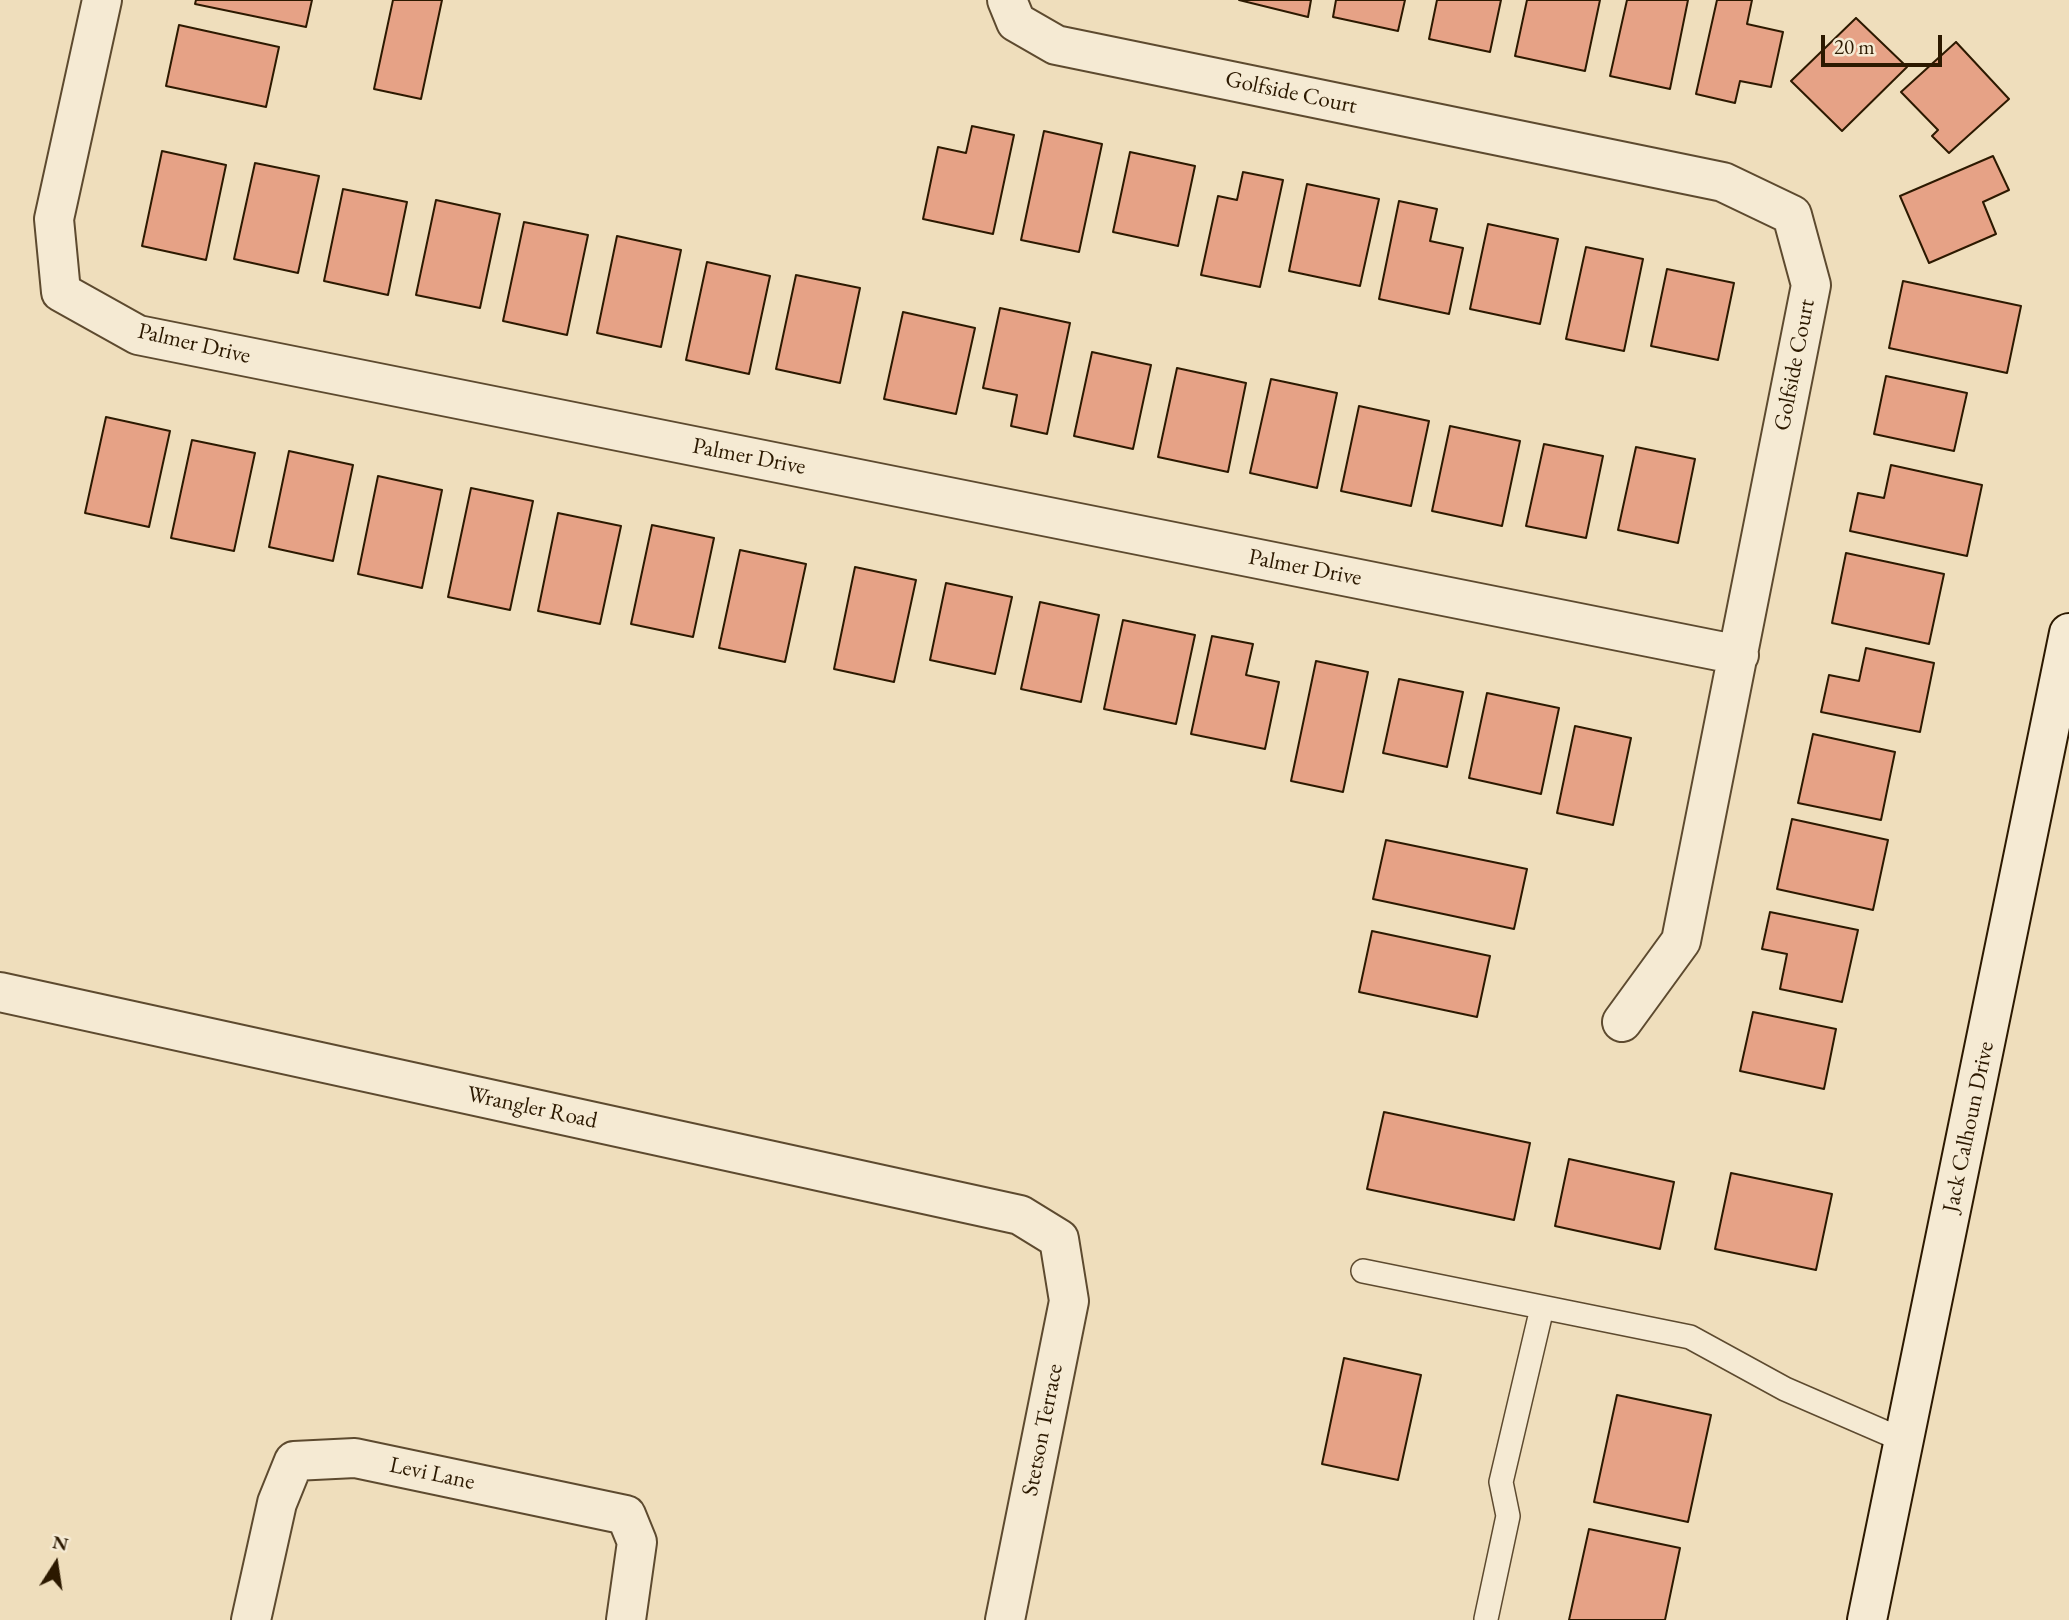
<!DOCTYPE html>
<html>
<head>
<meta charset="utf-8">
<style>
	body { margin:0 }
	#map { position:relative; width:2069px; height:1620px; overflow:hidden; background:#efdebc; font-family:"EB Garamond",serif }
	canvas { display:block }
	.north { position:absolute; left:21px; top:1529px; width:70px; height:70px; -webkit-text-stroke:5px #f5ead3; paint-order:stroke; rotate:12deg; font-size:19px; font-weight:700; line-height:28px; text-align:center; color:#2c1900 }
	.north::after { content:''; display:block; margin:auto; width:24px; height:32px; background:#2c1900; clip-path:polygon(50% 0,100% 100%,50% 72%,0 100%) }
	.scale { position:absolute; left:1821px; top:35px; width:121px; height:32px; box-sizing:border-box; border:4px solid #2c1900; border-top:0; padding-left:9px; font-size:21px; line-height:24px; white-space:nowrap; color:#2c1900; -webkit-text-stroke:5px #f5ead3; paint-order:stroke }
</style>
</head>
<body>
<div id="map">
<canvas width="2069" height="1620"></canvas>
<div class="north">N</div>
<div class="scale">20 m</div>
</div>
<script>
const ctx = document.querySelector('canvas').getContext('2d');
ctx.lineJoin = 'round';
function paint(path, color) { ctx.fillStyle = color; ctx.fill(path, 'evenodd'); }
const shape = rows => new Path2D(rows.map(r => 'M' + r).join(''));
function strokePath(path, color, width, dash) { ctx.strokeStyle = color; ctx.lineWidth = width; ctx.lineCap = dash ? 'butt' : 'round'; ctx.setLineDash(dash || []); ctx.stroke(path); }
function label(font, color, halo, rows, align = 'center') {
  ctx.font = font + ' "EB Garamond",serif'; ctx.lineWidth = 7; ctx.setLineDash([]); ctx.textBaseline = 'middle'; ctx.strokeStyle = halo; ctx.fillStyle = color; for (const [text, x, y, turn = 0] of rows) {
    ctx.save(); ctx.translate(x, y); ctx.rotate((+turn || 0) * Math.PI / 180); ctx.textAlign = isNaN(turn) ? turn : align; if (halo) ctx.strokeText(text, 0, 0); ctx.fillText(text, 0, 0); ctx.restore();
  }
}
const building = shape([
	[196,0,312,0,306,27,195,4,196,0],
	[393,0,442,0,421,99,374,89,393,0],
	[1239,0,1311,0,1308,17,1239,0],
	[1336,0,1405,0,1398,31,1333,17,1336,0],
	[1437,0,1501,0,1490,52,1429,39,1437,0],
	[1527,0,1600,0,1585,71,1515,56,1527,0],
	[1627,0,1688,0,1670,89,1610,76,1627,0],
	[1717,0,1752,0,1747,24,1783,32,1771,87,1740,81,1735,103,1696,94,1717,0],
	[1856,18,1907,67,1842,131,1791,81,1856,18],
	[179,25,279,47,266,107,166,86,179,25],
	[1956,42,2009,99,1949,153,1932,136,1938,130,1901,92,1956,42],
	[972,126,1014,135,993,234,923,219,938,147,966,153,972,126],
	[1044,131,1102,144,1079,252,1021,240,1044,131],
	[162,151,226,165,206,260,142,246,162,151],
	[1130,152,1195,166,1178,246,1113,232,1130,152],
	[1993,156,2009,190,1983,202,1996,234,1929,263,1900,196,1993,156],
	[255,163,319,176,298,273,234,259,255,163],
	[1243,172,1283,180,1260,287,1201,275,1218,196,1237,200,1243,172],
	[1307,184,1379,199,1360,286,1289,271,1307,184],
	[343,189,407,202,388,295,324,281,343,189],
	[436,200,500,214,480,308,416,295,436,200],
	[1399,201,1437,209,1430,241,1463,248,1449,314,1379,299,1399,201],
	[524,222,588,235,567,335,503,321,524,222],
	[1488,224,1558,239,1540,324,1470,309,1488,224],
	[617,236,681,250,661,347,597,333,617,236],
	[1586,247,1643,259,1624,351,1566,339,1586,247],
	[707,262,770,276,749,374,686,360,707,262],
	[1667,269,1734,283,1718,360,1651,346,1667,269],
	[796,275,860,288,840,383,776,369,796,275],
	[1903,281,2021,306,2007,373,1889,348,1903,281],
	[1000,308,1070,323,1047,434,1011,426,1017,395,983,388,1000,308],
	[903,312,975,328,956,414,884,399,903,312],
	[1092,352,1151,365,1133,449,1074,436,1092,352],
	[1177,368,1246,383,1228,472,1158,457,1177,368],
	[1886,376,1967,393,1954,451,1874,434,1886,376],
	[1271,379,1337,393,1317,488,1250,473,1271,379],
	[1359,406,1429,421,1411,506,1341,491,1359,406],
	[106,417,170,431,149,527,85,513,106,417],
	[1450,426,1520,441,1502,526,1432,511,1450,426],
	[192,440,255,453,234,551,171,538,192,440],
	[1544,444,1603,456,1586,538,1526,526,1544,444],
	[1636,447,1695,459,1678,543,1618,530,1636,447],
	[289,451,353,465,333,561,269,547,289,451],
	[1891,465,1982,485,1967,556,1850,531,1858,493,1884,498,1891,465],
	[378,476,442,490,422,588,358,574,378,476],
	[471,488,533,501,510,610,448,597,471,488],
	[558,513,621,526,600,624,538,611,558,513],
	[652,525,714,538,693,637,631,624,652,525],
	[740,550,806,564,785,662,719,648,740,550],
	[1846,553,1944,574,1929,644,1832,623,1846,553],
	[855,567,916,580,894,682,834,669,855,567],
	[946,583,1012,597,995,674,930,660,946,583],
	[1040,602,1099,615,1081,702,1021,689,1040,602],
	[1123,620,1195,635,1176,724,1104,709,1123,620],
	[1212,636,1253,644,1246,675,1279,682,1265,749,1191,734,1212,636],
	[1866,648,1934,663,1920,732,1821,712,1829,675,1859,681,1866,648],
	[1316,661,1368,672,1343,792,1291,781,1316,661],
	[1399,679,1463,692,1447,767,1383,753,1399,679],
	[1487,693,1559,708,1541,794,1469,778,1487,693],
	[1575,726,1631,738,1613,825,1557,813,1575,726],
	[1813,734,1895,752,1881,820,1798,803,1813,734],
	[1792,819,1888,840,1873,910,1777,889,1792,819],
	[1386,840,1527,869,1514,929,1373,899,1386,840],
	[1770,912,1858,930,1842,1002,1780,989,1787,954,1762,949,1770,912],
	[1372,931,1490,956,1477,1017,1359,992,1372,931],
	[1753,1012,1836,1029,1824,1089,1740,1071,1753,1012],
	[1384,1112,1530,1143,1514,1220,1367,1189,1384,1112],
	[1569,1159,1674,1182,1660,1249,1555,1226,1569,1159],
	[1731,1173,1832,1194,1816,1270,1715,1249,1731,1173],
	[1344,1358,1421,1375,1398,1480,1322,1464,1344,1358],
	[1617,1395,1711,1415,1688,1522,1594,1502,1617,1395],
	[1589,1529,1680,1548,1665,1620,1569,1620,1589,1529]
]);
paint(building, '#e6a286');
strokePath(building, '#2c1900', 2);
const lane = shape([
	[1363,1271,1690,1337,1785,1389,1905,1441],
	[1486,1619,1508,1516,1501,1482,1542,1308]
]);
const street = shape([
	[102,0,54,219,61,292,138,335,1739,655],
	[1007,0,1016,22,1056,45,1723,182,1792,215,1811,285,1681,941,1622,1022],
	[0,992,1020,1215,1059,1239,1069,1301,1005,1620],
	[251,1620,277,1503,294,1461,355,1458,626,1515,637,1542,626,1620]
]);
const secondary = shape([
	[1867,1620,2069,633]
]);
strokePath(lane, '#5d4a2f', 26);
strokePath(street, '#5d4a2f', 42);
strokePath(secondary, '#2c1900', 42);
strokePath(lane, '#f5ead3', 23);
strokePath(street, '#f5ead3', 38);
strokePath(secondary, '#f5ead3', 38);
label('23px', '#2c1900', '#f5ead3', [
	["Golfside Court",1291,93,12],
	["Palmer Drive",194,344,13],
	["Golfside Court",1795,365,-79],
	["Palmer Drive",749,457,11],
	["Palmer Drive",1305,568,11],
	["Wrangler Road",532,1108,12],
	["Jack Calhoun Drive",1969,1127,-78],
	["Stetson Terrace",1043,1430,-79],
	["Levi Lane",432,1474,12]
]);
</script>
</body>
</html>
